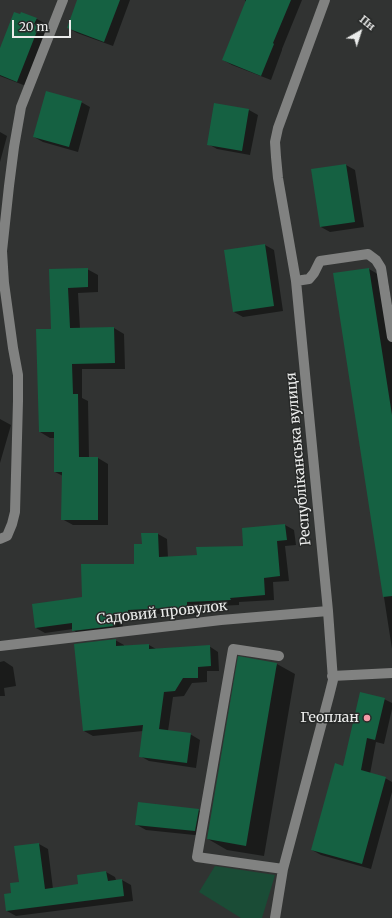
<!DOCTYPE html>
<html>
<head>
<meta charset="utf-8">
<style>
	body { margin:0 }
	#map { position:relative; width:392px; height:918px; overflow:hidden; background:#313332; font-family:Merriweather,serif }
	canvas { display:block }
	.north { position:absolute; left:340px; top:12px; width:40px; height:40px; -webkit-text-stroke:3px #272928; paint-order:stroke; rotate:39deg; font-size:11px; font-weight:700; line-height:16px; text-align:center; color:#ebeceb }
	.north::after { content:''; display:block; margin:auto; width:14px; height:18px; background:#ebeceb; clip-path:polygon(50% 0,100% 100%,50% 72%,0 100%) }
	.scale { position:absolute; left:12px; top:20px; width:59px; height:18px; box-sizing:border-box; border:2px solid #ebeceb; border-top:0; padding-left:5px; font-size:12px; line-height:14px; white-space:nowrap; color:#ebeceb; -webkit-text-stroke:3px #272928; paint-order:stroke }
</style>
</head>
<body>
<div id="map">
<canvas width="392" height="918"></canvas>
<div class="north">Пн</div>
<div class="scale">20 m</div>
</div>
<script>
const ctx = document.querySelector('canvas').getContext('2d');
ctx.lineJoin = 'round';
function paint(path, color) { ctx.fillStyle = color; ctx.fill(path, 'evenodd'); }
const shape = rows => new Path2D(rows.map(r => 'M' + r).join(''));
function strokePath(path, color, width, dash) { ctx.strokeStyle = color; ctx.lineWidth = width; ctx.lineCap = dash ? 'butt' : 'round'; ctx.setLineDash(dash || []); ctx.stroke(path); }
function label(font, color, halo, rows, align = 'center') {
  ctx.font = font + ' Merriweather,serif'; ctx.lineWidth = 3; ctx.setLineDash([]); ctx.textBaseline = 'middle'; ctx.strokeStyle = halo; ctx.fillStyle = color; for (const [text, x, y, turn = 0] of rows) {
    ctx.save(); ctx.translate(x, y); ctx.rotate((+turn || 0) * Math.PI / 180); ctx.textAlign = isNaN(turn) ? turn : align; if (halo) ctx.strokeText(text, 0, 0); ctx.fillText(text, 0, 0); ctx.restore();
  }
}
paint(shape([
	[215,866,275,875,262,918,241,918,199,892]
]), '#1a4c36');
paint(shape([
	[78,0,130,0,113,46,77,33,68,28],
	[245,0,302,0,282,49,282,50,271,80,232,65,223,60,246,2,245,1],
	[21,13,37,19,46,24,43,30,48,32,26,86,0,76,0,51],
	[81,102,90,107,78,152,43,142,34,137],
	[249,110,258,115,250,155,217,149,208,144],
	[0,132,7,136,0,162],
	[346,165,355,170,364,227,330,232,321,227,312,170],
	[265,245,274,250,283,311,243,317,234,312],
	[87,269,98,275,98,292,78,293,80,329,114,328,124,334,125,369,82,369,82,398,88,401,89,458,98,458,108,464,108,525,73,525,62,519,63,476,55,472,55,438,50,438,40,432,52,330,50,270],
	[369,269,388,280,392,306,392,649,334,274],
	[0,419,11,425,0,463],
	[285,525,294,530,296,545,285,546,289,581,273,582,274,600,239,602,239,605,196,607,196,615,178,616,173,613,137,615,137,617,122,617,123,631,82,636,73,630,73,629,45,633,36,628,135,565,143,545,143,534,158,534,167,539,168,558,198,556,244,547,243,529],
	[115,640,124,645,124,646,149,645,156,649,209,646,218,652,219,671,207,671,207,682,192,683,184,696,173,697,168,731,190,734,200,740,196,768,149,761,140,756,143,731,93,736,84,731],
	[4,661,13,667,16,686,4,688,5,696,0,696,0,662],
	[277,664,295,674,264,856,227,850,208,839],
	[384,699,392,703,392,709,384,744,376,742,370,774,385,778,392,782,392,792,371,869,321,855,312,850],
	[198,810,207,815,204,836,146,830,137,825],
	[39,844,48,849,53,889,79,885,106,872,115,877,116,880,122,880,131,885,133,901,16,916,7,911,12,894,20,883]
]), '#0007');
paint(shape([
	[77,0,120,0,104,42,67,28],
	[246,0,291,0,273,43,274,44,261,76,222,60],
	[14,12,20,14,21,12,37,18,34,24,39,26,17,82,0,75,0,48],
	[46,91,82,101,69,147,33,137],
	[214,103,249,109,242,151,207,145],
	[346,164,355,222,320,227,311,169],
	[265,244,274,306,233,312,224,250],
	[88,268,88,287,68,288,70,328,114,327,115,363,72,364,73,394,78,394,79,457,98,457,98,520,61,520,62,472,54,472,54,432,39,432,36,329,51,329,49,269],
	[369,268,392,415,392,596,383,597,333,273],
	[285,524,287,540,277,541,280,576,264,578,265,595,230,598,231,600,187,602,187,610,168,611,168,608,128,610,128,613,113,613,114,626,72,631,72,623,35,628,32,604,82,597,81,564,134,564,134,544,142,544,141,533,158,533,159,557,197,555,196,547,243,546,242,528],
	[116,639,116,646,149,644,149,649,210,645,211,666,198,667,198,678,183,678,175,691,164,692,159,729,191,733,187,763,139,757,143,725,83,731,74,644],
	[238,656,277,663,246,846,207,839],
	[360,692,385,698,375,740,367,738,361,770,386,777,362,864,311,850,335,763,343,766],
	[138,802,199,809,195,831,135,825],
	[39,843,45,889,78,884,77,875,106,871,108,881,122,879,124,896,6,911,4,894,11,893,10,883,19,882,14,846]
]), '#156142');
strokePath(shape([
	[296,281,309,279,314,273,320,261,368,254,376,260,381,268,392,337],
	[0,539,7,536,12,524,15,512,18,401,18,375,13,348,4,283,2,251,9,186,14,147,21,107,63,0],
	[0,646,221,620,328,611],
	[279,656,233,649,197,857,283,869],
	[332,676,392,673],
	[275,918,283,869,329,696,333,680,328,611,296,281,278,178,276,157,275,142,278,128,325,0]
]), '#818281', 10);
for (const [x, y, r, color] of [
	[367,718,4,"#f49aa6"]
]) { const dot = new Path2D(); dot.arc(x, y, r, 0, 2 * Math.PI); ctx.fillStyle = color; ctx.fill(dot); strokePath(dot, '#272928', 1.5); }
label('14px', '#ebeceb', '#272928', [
	["Республіканська вулиця",299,459,-95],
	["Садовий провулок",162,613,-6]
]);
label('14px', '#ebeceb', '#272928', [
	["Геоплан",359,718]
], 'right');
</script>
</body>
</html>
